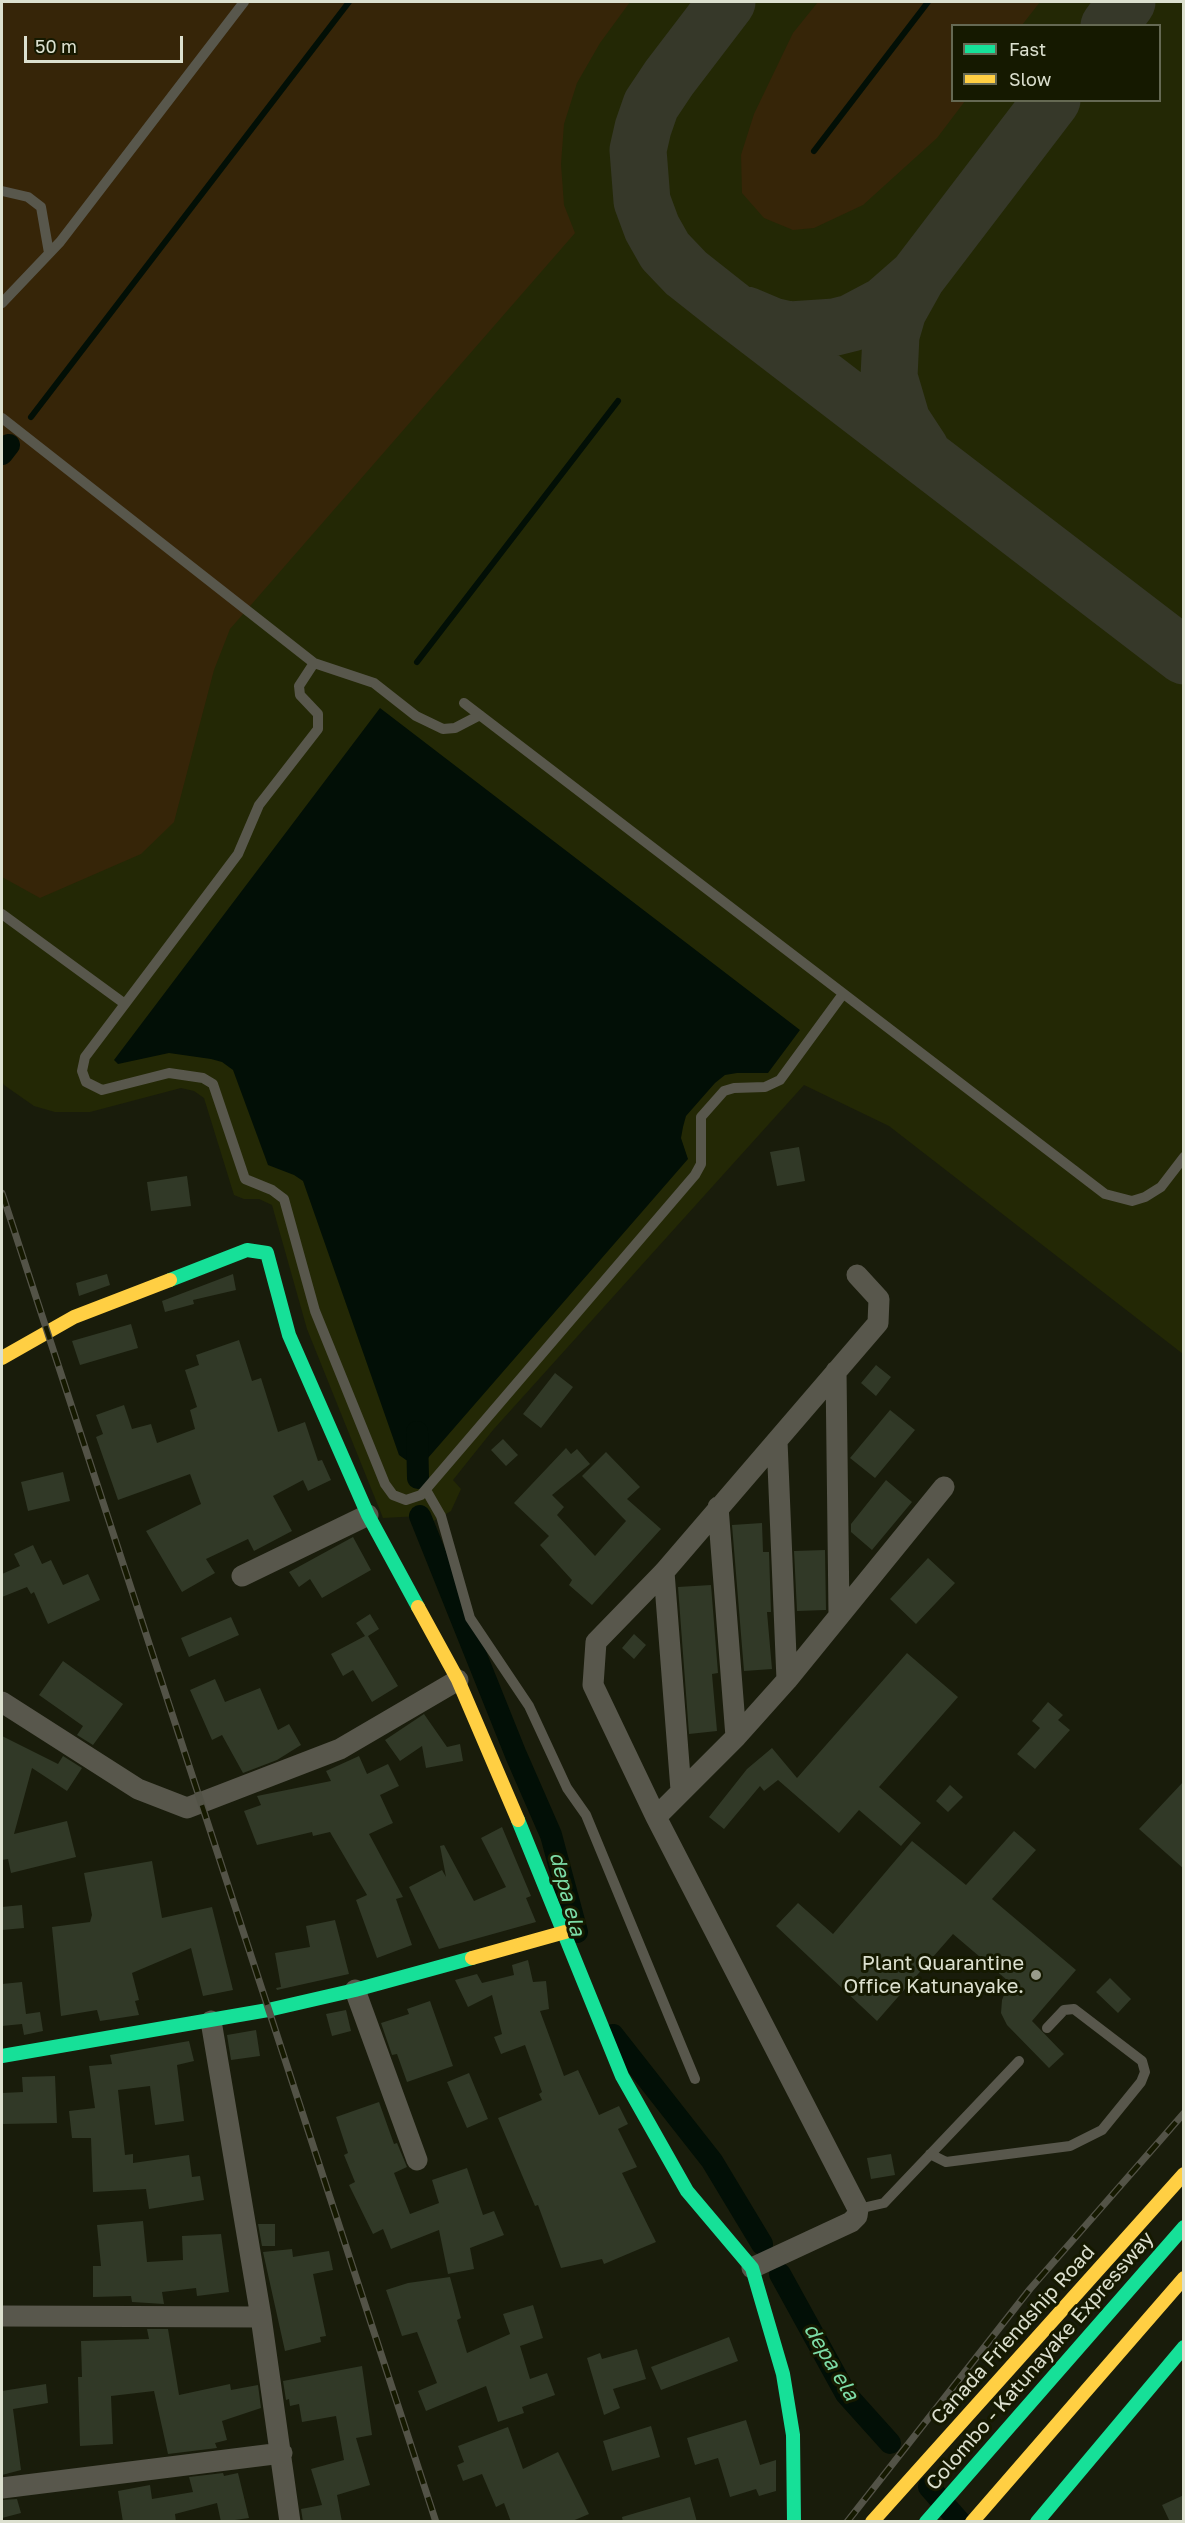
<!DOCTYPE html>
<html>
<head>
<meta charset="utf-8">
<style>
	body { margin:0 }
	#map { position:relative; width:1185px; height:2523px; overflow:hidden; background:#191c0b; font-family:"Golos Text",sans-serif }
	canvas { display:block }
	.frame { position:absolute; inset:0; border:3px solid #dce0cf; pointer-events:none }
	.legend { position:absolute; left:951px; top:24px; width:210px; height:78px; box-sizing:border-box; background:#151900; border:2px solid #656953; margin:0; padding:8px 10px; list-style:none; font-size:18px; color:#dce0cf }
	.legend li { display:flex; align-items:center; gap:12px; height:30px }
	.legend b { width:30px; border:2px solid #656953 }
	.scale { position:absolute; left:24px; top:36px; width:159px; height:27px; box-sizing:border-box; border:3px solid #dce0cf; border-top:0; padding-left:8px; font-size:18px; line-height:21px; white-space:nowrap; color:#dce0cf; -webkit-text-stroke:4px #151900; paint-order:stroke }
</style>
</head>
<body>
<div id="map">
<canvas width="1185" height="2523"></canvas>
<div class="frame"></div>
<ul class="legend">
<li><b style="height:8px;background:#16e098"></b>Fast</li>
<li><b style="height:8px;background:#ffcf43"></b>Slow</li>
</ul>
<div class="scale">50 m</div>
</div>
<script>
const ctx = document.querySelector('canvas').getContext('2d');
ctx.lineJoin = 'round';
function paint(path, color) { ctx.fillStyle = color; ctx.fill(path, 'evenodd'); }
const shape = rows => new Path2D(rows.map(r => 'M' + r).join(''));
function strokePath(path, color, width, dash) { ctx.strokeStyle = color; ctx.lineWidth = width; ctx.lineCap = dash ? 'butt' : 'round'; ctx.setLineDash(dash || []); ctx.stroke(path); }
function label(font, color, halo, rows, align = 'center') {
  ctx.font = font + ' "Golos Text",sans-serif'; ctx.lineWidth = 6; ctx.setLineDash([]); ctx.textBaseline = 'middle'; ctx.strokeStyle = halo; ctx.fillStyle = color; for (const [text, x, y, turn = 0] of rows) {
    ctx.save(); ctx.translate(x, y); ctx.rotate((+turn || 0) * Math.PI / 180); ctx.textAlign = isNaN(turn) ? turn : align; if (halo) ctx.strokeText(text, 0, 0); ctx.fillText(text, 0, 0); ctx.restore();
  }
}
paint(shape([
	[2,2,1183,2,1183,1354,889,1126,804,1085,493,1430,453,1480,461,1489,451,1511,430,1523,420,1516,383,1518,307,1329,272,1205,259,1199,244,1199,234,1195,204,1098,194,1091,181,1088,90,1112,55,1112,34,1106,4,1085,2,1081],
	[952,26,1160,26,1160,100,952,100]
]), '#232805');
paint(shape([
	[2,2,630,2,600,43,577,83,564,124,561,164,564,205,575,233,230,629,214,670,174,822,141,854,40,898,2,877],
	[818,2,1040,2,1022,25,952,26,952,100,965,101,937,138,863,205,814,228,793,230,764,218,742,193,741,155,754,114,793,33]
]), '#362508');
paint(shape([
	[380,708,800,1030,768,1073,737,1073,725,1075,715,1083,686,1116,683,1127,681,1138,688,1159,428,1458,418,1462,406,1460,399,1455,303,1181,294,1175,268,1165,233,1070,222,1062,211,1059,169,1053,118,1064,114,1060]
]), '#020f06');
strokePath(shape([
	[814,151,928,2],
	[31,417,349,2],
	[417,662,618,401]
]), '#020f06', 6);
strokePath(shape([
	[2,454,9,445],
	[417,1432,418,1478],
	[420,1516,516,1755,551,1835,577,1932],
	[613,2035,712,2161,762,2244],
	[780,2274,846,2394,890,2443],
	[929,2487,960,2522]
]), '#020f06', 22);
strokePath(shape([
	[727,2,669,78,651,105,643,128,638,150,642,201,652,228,665,251,686,273,729,307,1184,656],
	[1109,26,1127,2],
	[917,277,1052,100],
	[746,315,772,326,790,330,835,327,851,323,885,305,917,277,898,311,891,335,889,377,902,421,921,450]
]), '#363829', 57);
paint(shape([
	[799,1147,805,1181,777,1186,770,1152],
	[187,1176,191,1206,151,1211,147,1182],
	[107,1274,110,1285,79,1296,76,1283],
	[233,1274,236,1290,193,1300,194,1304,165,1312,162,1301],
	[131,1324,138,1348,80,1365,72,1341],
	[239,1340,252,1381,261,1378,278,1432,305,1422,318,1461,322,1460,331,1480,308,1491,303,1480,273,1496,292,1531,254,1551,248,1539,206,1559,215,1573,182,1592,146,1531,201,1504,190,1474,118,1500,96,1437,103,1434,96,1415,124,1405,132,1429,151,1424,157,1443,195,1429,190,1410,197,1407,185,1370,199,1365,196,1355],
	[876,1365,891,1377,876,1396,861,1383],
	[555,1373,573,1387,541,1428,523,1414],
	[890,1410,915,1430,875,1478,850,1458],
	[503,1439,518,1455,506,1466,491,1450],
	[566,1448,571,1454,577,1449,590,1464,552,1495,564,1507,557,1515,595,1556,626,1521,582,1476,606,1452,640,1487,627,1499,661,1529,592,1605,569,1585,572,1580,540,1545,549,1536,514,1503],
	[63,1472,70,1501,28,1511,21,1482],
	[886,1480,912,1502,872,1550,851,1532,851,1524],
	[762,1523,763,1552,769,1552,771,1612,767,1612,772,1669,744,1671,732,1525],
	[353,1537,371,1570,322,1598,310,1579,299,1587,289,1572],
	[33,1545,42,1564,51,1560,63,1585,88,1574,100,1600,48,1624,34,1592,31,1594,27,1587,2,1597,2,1574,20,1566,14,1554],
	[825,1550,826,1610,797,1611,794,1551],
	[928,1558,955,1583,916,1624,890,1599],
	[711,1585,718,1673,712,1674,717,1731,689,1734,678,1587],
	[370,1614,379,1629,368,1636,398,1686,372,1702,353,1670,343,1676,331,1654,365,1636,356,1623],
	[231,1617,239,1635,189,1657,181,1638],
	[634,1634,646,1645,634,1659,622,1648],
	[907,1653,958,1697,879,1787,921,1823,901,1846,859,1810,839,1833,778,1780,764,1791,760,1786,724,1829,709,1817,747,1769,772,1748,797,1778],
	[63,1661,123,1704,93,1745,77,1735,83,1726,39,1695],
	[215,1679,225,1702,260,1688,278,1730,289,1724,301,1745,277,1760,243,1773,222,1735,212,1740,190,1690],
	[1048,1702,1063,1715,1058,1720,1070,1730,1035,1769,1017,1754,1040,1728,1032,1721],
	[424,1714,447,1747,460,1744,463,1761,426,1768,422,1746,400,1761,385,1740],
	[2,1736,58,1764,63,1756,82,1768,67,1791,32,1768,14,1834,67,1821,76,1857,11,1873,8,1859,2,1860],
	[359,1756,367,1774,388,1764,399,1786,380,1795,393,1823,369,1834,403,1897,396,1899,412,1945,377,1958,356,1900,367,1895,330,1832,313,1836,312,1832,257,1845,244,1811,261,1805,257,1796,331,1781,326,1771],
	[1184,1781,1184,1869,1139,1829],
	[950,1785,963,1797,948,1812,936,1801],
	[502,1827,531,1896,526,1898,536,1922,439,1949,409,1887,442,1870,446,1877,440,1846,444,1845,474,1901,506,1887,481,1838],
	[1014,1831,1036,1850,992,1899,1076,1970,1032,2021,1064,2054,1049,2068,1007,2025,1001,2013,1002,2000,1006,1990,1002,1986,1007,1980,953,1934,877,2021,776,1926,798,1903,833,1934,912,1841,966,1885],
	[152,1861,162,1918,212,1907,233,1990,203,1996,191,1948,132,1973,139,2000,135,2001,139,2015,100,2021,97,2010,61,2016,52,1927,90,1922,92,1915,84,1873],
	[22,1905,24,1928,2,1930,2,1907],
	[335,1920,349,1974,277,1990,276,1988,281,1987,275,1953,310,1947,306,1926],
	[528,1960,533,1982,546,1981,549,2009,540,2011,564,2076,578,2070,599,2115,619,2106,628,2124,618,2129,637,2167,622,2173,656,2242,604,2264,602,2259,561,2268,538,2205,535,2206,498,2118,542,2100,539,2094,542,2092,525,2045,501,2054,494,2037,502,2034,492,1995,468,2007,455,1980,477,1974,482,1983,514,1975,512,1965],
	[1110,1978,1131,1999,1118,2013,1096,1992],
	[22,1982,26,2014,40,2012,43,2031,24,2035,22,2024,2,2026,2,1984],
	[430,2001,453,2066,407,2082,397,2054,392,2055,381,2023,409,2014,407,2009],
	[346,2010,351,2031,332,2036,326,2014],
	[256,2030,260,2056,231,2060,227,2035],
	[189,2041,194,2061,177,2065,184,2121,155,2125,150,2086,118,2090,125,2155,133,2154,133,2163,189,2155,192,2177,200,2176,204,2200,149,2209,146,2189,93,2192,91,2138,72,2138,69,2111,95,2108,89,2066,112,2064,110,2055],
	[469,2073,488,2119,467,2128,447,2082],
	[55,2076,57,2123,2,2124,2,2093,23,2092,22,2077],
	[379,2102,394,2144,397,2143,407,2167,394,2173,410,2214,439,2203,432,2180,467,2168,483,2215,494,2211,504,2235,470,2248,474,2269,448,2274,439,2230,391,2249,383,2229,373,2234,349,2185,355,2182,344,2155,348,2153,336,2117],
	[891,2154,895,2175,871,2179,867,2158],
	[143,2221,147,2262,183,2260,182,2236,221,2234,229,2292,197,2296,196,2288,162,2292,164,2304,132,2302,131,2296,93,2297,93,2266,101,2266,97,2225],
	[258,2224,275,2224,275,2246,262,2246],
	[292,2249,293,2257,329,2251,333,2270,313,2274,326,2336,320,2337,321,2342,285,2351,263,2252],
	[450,2277,461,2318,457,2320,467,2353,510,2334,503,2314,533,2305,543,2338,520,2346,530,2379,547,2373,555,2395,522,2407,524,2413,498,2422,486,2386,426,2411,418,2391,437,2383,417,2332,402,2336,386,2290,408,2283],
	[147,2329,168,2329,179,2395,230,2384,231,2390,258,2385,261,2408,222,2421,227,2440,215,2443,217,2448,168,2454,154,2391,111,2396,113,2444,80,2446,78,2377,82,2377,81,2341,149,2339],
	[729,2337,738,2361,661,2390,651,2367],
	[637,2349,646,2379,613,2389,620,2408,604,2415,587,2358,600,2353,602,2359],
	[362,2366,372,2435,356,2438,370,2485,337,2495,342,2522,303,2522,301,2509,322,2505,311,2469,344,2460,336,2416,302,2422,299,2404,290,2406,289,2399,286,2400,283,2381],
	[46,2384,48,2403,13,2409,21,2470,2,2475,2,2391],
	[746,2420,760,2465,776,2460,776,2491,759,2496,756,2489,730,2497,718,2458,695,2465,687,2438],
	[651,2426,660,2457,612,2471,603,2441],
	[508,2427,523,2469,558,2452,589,2514,570,2522,511,2522,504,2503,496,2507,482,2474,463,2481,457,2465,464,2462,458,2446],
	[223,2473,224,2476,238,2473,249,2518,221,2522,217,2503,175,2514,176,2522,123,2522,118,2491,150,2485,152,2499,193,2492,189,2477],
	[1184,2495,1184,2522,1170,2522,1162,2505],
	[690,2497,697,2522,623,2522,622,2517],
	[17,2499,21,2513,2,2518,2,2500]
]), '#313927');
strokePath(shape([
	[2,191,28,197,41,207,49,253],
	[2,303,60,242,244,2],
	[2,418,314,663,374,683,416,716,443,729,455,728,480,715],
	[314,663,299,686,300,695,318,714,318,729,259,805,238,854,85,1057,82,1071,86,1082,102,1090,169,1073,203,1078,213,1084,245,1179,272,1190,284,1199,315,1311,385,1484,393,1495,406,1500,421,1495,695,1175,701,1164,701,1117,724,1091,734,1088,765,1087,780,1080,843,994],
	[464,703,1105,1194,1132,1201,1145,1197,1161,1187,1184,1157],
	[2,914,125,1004],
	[426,1490,441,1516,470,1618,529,1706,567,1788,586,1815,695,2079],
	[930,2154,946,2162,1070,2146,1102,2130,1141,2082,1145,2072,1142,2061,1074,2009,1064,2010,1047,2028],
	[858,2209,884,2203,1019,2061]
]), '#58574c', 10);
strokePath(shape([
	[836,1371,839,1614],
	[777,1441,787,1680],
	[718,1507,736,1737],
	[664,1572,681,1790],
	[242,1576,368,1515],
	[2,1702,138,1789,187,1808,340,1749,458,1680],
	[656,1817,736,1737,787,1680,944,1487],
	[355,1990,417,2160],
	[211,2021,261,2317,290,2522],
	[752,2268,851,2222,857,2216,858,2209,656,1817,593,1685,596,1642,664,1572,878,1323,879,1299,857,1275],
	[2,2316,261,2317],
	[2,2488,282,2453]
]), '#58574c', 21);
strokePath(shape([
	[170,1280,247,1250,267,1253,289,1335,368,1515,418,1607],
	[518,1820,622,2076,687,2191,752,2268,783,2374,793,2435,794,2522],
	[2,2056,268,2010,355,1990,472,1958],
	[926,2522,1184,2227],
	[1037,2522,1184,2347]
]), '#16e098', 14);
strokePath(shape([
	[2,1358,74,1317,170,1280],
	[418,1607,458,1680,518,1820],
	[472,1958,565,1932],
	[872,2522,1184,2174],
	[972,2522,1184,2278]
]), '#ffcf43', 14);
const rail = shape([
	[2,1193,436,2522],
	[847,2522,1030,2289,1184,2113]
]);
strokePath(rail, '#535347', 7);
strokePath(rail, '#151900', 4.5, [14]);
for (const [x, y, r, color] of [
	[1036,1975,6,"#989b8a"]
]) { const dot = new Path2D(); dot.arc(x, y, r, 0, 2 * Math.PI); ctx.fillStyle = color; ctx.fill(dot); strokePath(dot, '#151900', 2); }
label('20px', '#dce0cf', '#151900', [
	["Plant Quarantine",1024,1964],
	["Office Katunayake.",1024,1987]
], 'right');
label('20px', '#dce0cf', '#151900', [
	["Canada Friendship Road",1013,2335,-48],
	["Colombo - Katunayake Expressway",1040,2361,-49]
]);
label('italic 21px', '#7ddda7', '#151900', [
	["depa ela",567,1894,75],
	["depa ela",831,2362,59]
]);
</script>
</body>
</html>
